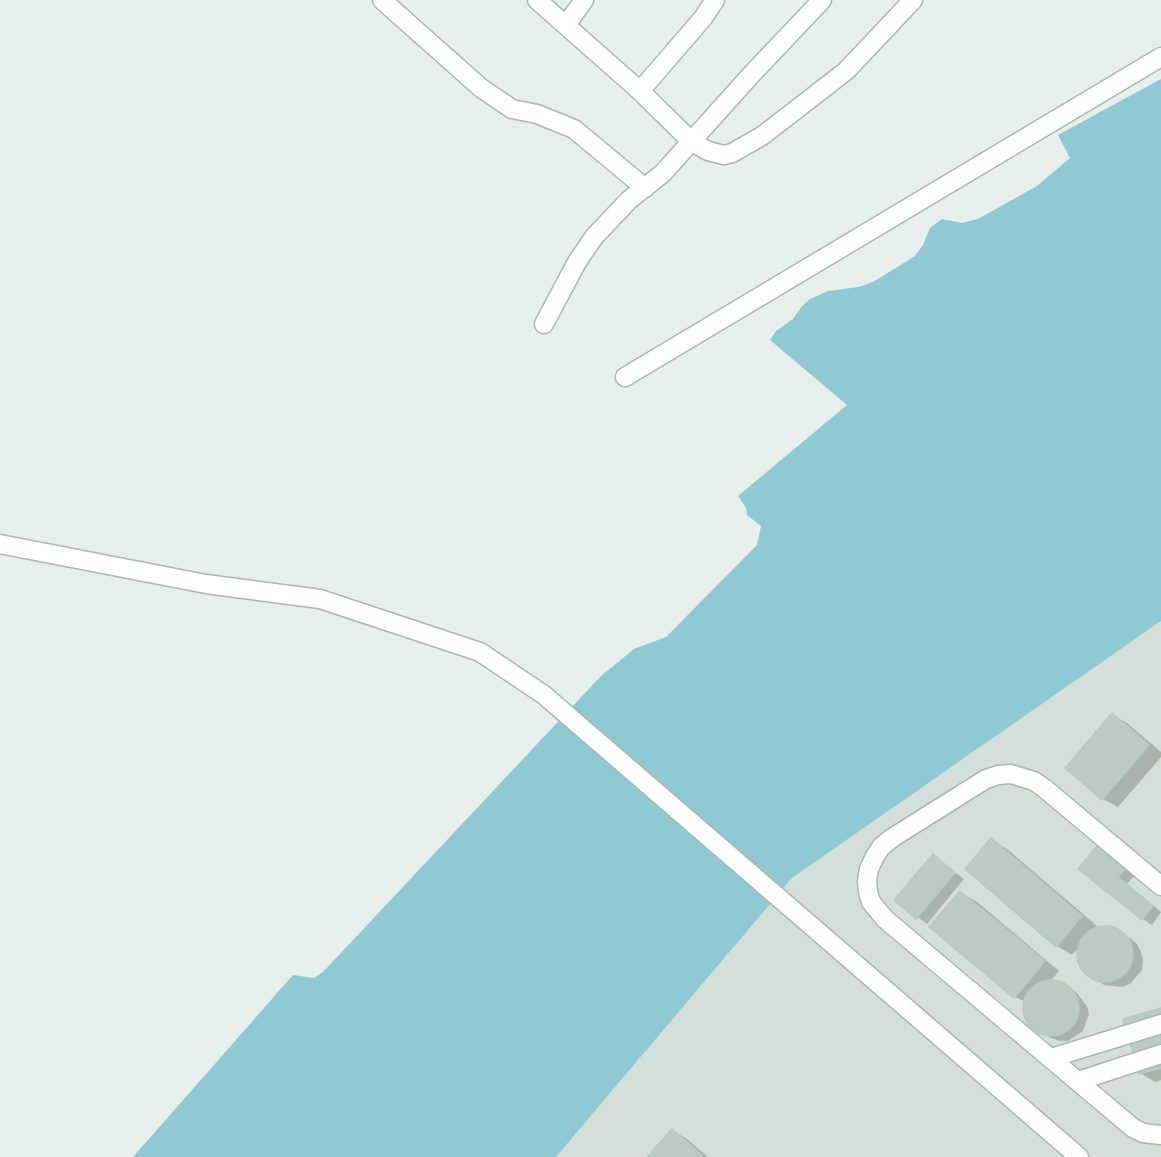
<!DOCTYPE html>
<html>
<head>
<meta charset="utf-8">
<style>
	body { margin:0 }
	canvas { display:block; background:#e6efeb }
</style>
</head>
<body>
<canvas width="1161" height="1157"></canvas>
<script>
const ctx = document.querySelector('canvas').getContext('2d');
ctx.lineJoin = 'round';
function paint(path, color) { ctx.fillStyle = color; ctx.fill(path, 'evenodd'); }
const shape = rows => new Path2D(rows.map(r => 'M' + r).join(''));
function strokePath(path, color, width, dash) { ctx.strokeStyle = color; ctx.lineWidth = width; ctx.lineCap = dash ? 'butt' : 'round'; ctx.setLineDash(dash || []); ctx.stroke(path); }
paint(shape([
	[1161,621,1161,1157,556,1157,792,878]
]), '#d4dfda');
paint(shape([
	[1161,79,1161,621,792,878,556,1157,133,1157,293,975,314,978,323,972,601,676,634,649,666,637,757,545,761,526,747,515,746,508,738,496,847,405,770,340,776,331,793,319,802,306,810,299,828,291,859,287,873,282,915,256,923,245,930,228,942,219,962,223,978,219,1037,186,1070,158,1058,135]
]), '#8ec9d4');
paint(shape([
	[1112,715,1127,723,1161,752,1161,757,1118,807,1103,799],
	[992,840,1007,849,1097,926,1091,932,1102,927,1111,928,1130,938,1137,944,1141,952,1143,961,1142,970,1130,984,1122,987,1104,985,1086,973,1081,967,1078,948,1072,955,1057,946],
	[1097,848,1134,876,1127,884,1161,912,1152,925,1143,919],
	[933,856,964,879,927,924,896,900],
	[961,893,976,901,1059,971,1050,982,1065,985,1076,992,1087,1006,1089,1014,1083,1031,1068,1041,1059,1041,1039,1033,1027,1020,1024,1012,1026,1002,1015,997,932,927],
	[1161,1010,1161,1080,1155,1082,1140,1073],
	[672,1130,687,1139,708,1157,649,1157]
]), '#0003');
const building = shape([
	[1112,713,1149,745,1102,800,1065,768,1112,713],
	[991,838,1082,916,1056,947,965,869,991,838],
	[1097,846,1125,869,1118,877,1153,906,1142,920,1078,869,1097,846],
	[933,854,955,873,916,919,894,900,933,854],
	[960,891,1045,961,1014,998,929,927,960,891],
	'1077 954a28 28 0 1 1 56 0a28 28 0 1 1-56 0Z',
	'1023 1008a28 28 0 1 1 56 0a28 28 0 1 1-56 0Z',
	[1161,1008,1161,1068,1139,1074,1123,1019,1161,1008],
	[672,1129,704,1157,647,1157,672,1129]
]);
paint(building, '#bbcac4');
strokePath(building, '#b8c9c2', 1.5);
const minor = shape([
	[382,0,481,88,512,109,537,114,574,129,645,188],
	[537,0,640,91,692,142,708,151,724,155,732,153,762,136,846,71,913,0],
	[566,25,584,0],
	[640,91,703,18,715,0],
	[544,324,577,262,594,237,629,200,663,173,750,76,822,0],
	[625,377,1161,57],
	[0,544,206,584,320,599,480,652,544,695,1079,1157],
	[1161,886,1044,788,1034,781,1011,774,998,775,986,779,892,838,881,847,874,858,869,869,867,881,868,892,871,902,885,919,1133,1128,1143,1133,1161,1135],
	[1051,1058,1161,1024],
	[1078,1081,1161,1054]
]);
strokePath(minor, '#a8b8b2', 21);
strokePath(minor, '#fff', 18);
</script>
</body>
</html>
